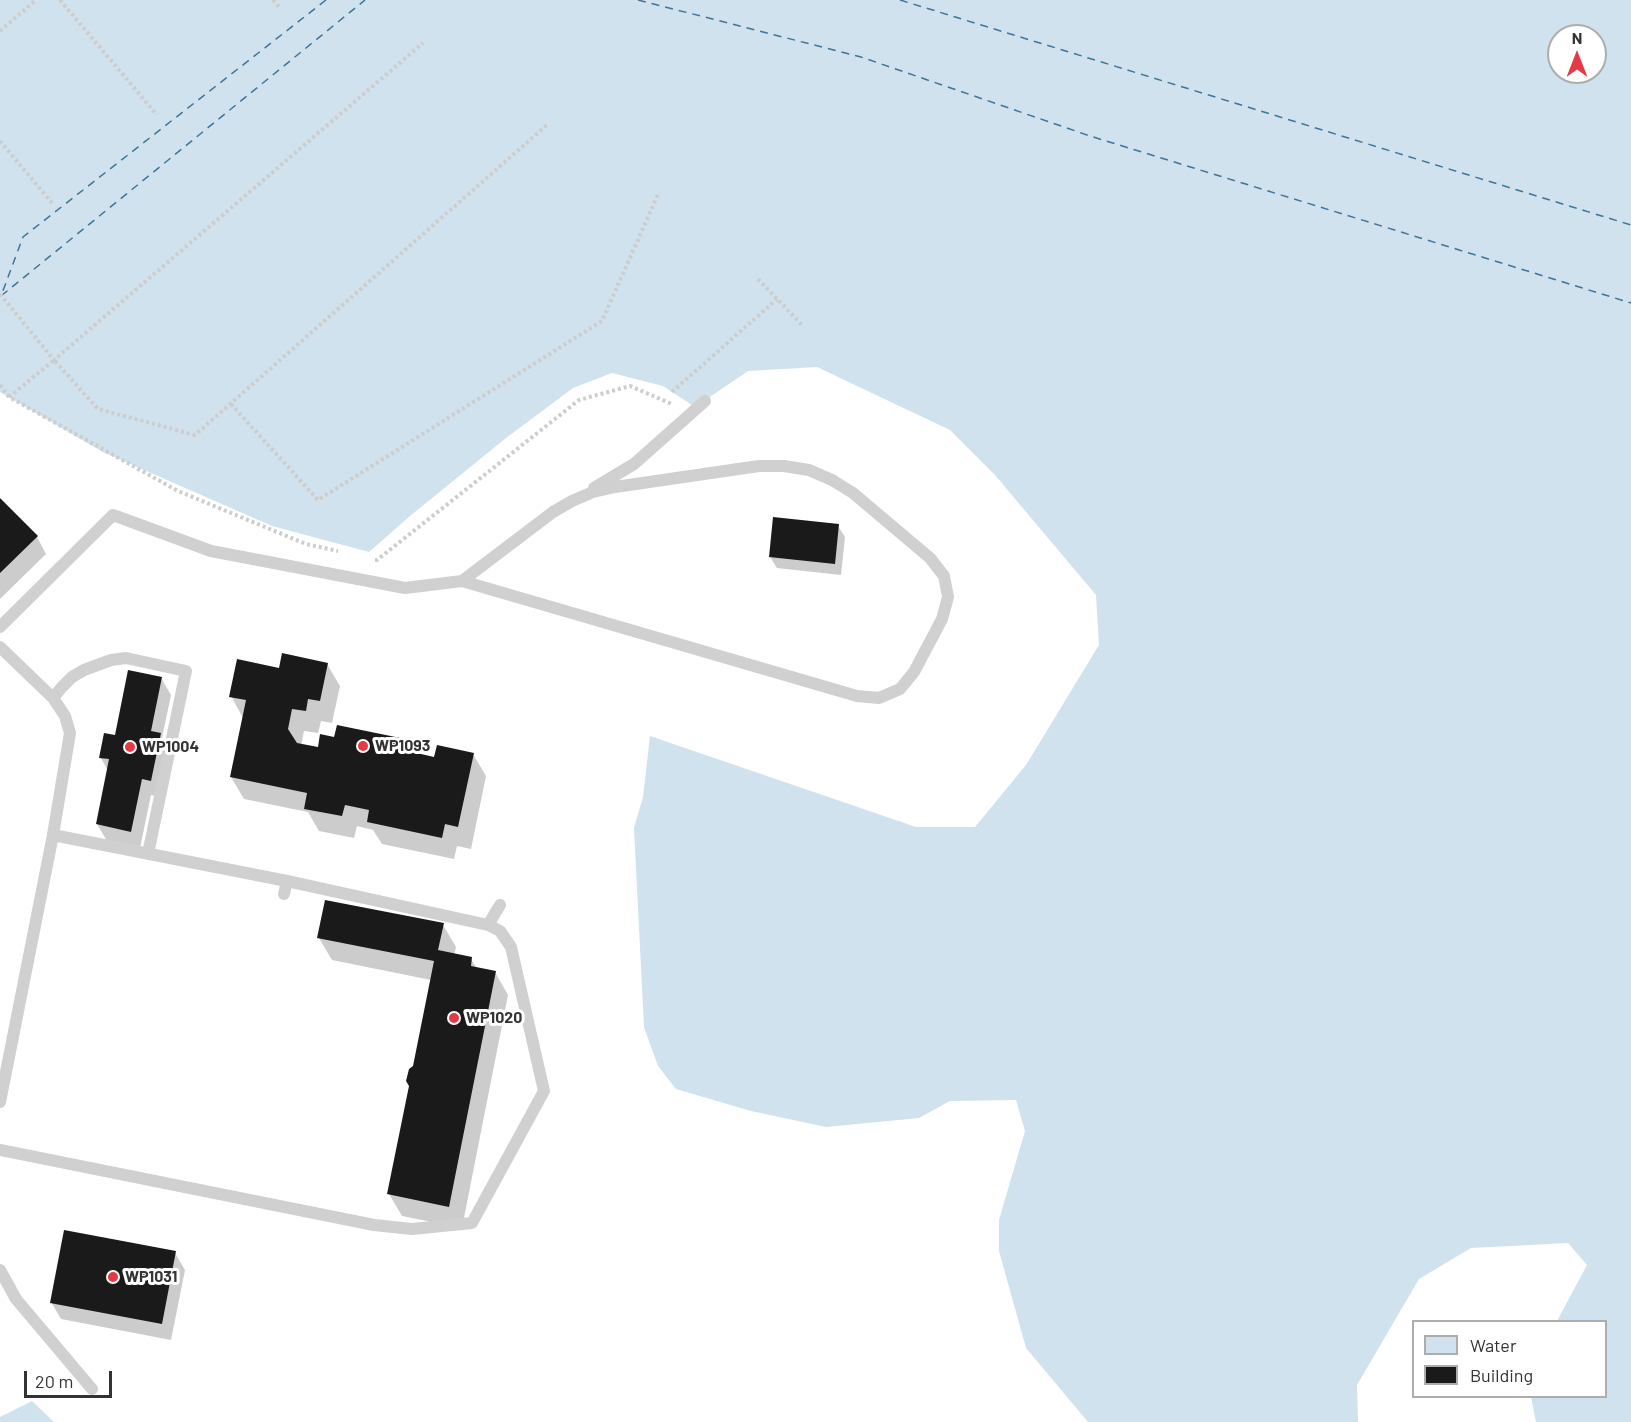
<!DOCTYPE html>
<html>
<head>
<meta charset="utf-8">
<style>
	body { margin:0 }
	#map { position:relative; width:1631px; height:1422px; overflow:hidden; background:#fff; font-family:Barlow,sans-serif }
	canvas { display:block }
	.legend { position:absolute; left:1412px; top:1320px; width:195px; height:78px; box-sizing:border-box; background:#fff; border:2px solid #adadad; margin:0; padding:8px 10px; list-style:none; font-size:18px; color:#333 }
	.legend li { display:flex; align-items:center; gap:12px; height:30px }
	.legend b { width:30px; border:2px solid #adadad }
	.north { position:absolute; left:1547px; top:24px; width:60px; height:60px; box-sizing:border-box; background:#fff; border:2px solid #adadad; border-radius:50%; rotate:0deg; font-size:16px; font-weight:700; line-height:24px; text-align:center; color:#333 }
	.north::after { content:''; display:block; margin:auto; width:21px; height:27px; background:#e63946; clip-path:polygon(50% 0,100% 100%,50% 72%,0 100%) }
	.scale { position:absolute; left:24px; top:1371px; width:88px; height:27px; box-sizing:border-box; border:3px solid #333; border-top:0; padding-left:8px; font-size:18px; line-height:21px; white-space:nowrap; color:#333; -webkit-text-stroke:4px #fff; paint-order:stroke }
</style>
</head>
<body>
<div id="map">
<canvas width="1631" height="1422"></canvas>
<ul class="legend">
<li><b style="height:16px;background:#cfe2ee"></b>Water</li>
<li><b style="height:16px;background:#1a1a1a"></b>Building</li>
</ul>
<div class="north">N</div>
<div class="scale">20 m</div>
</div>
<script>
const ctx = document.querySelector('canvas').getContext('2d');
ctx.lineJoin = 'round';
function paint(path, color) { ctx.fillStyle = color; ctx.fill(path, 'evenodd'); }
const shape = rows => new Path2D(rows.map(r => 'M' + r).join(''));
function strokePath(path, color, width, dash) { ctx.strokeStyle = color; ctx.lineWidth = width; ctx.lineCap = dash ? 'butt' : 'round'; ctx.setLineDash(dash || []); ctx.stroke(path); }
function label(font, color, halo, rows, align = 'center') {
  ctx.font = font + ' Barlow,sans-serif'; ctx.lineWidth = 6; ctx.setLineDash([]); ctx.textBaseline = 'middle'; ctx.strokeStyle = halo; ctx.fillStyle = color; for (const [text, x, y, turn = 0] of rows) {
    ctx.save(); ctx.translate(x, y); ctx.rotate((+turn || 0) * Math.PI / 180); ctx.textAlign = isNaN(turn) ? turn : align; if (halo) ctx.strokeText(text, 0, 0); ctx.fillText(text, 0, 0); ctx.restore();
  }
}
paint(shape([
	[0,0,1631,0,1631,1422,1536,1422,1531,1397,1606,1396,1606,1322,1557,1321,1587,1265,1568,1243,1471,1248,1419,1279,1357,1385,1358,1422,1088,1422,1026,1348,999,1251,999,1220,1025,1131,1016,1100,950,1101,919,1118,826,1127,751,1111,676,1089,658,1066,644,1027,634,828,643,797,650,736,916,827,975,827,1026,765,1099,645,1096,595,995,475,950,430,817,367,748,371,695,407,663,386,612,373,573,388,506,438,410,516,369,552,272,526,103,452,0,392],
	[1559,36,1595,36,1595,72,1559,72],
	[32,1401,54,1422,0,1422,0,1417]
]), '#cfe2ee');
paint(shape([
	[0,500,37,537,46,554,0,599],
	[838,526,845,537,841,575,777,568,770,557],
	[327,664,340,686,332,723,321,721,318,733,304,731,301,746,319,749,335,739,409,741,417,754,436,758,473,754,486,776,471,849,457,846,454,859,382,844,373,830,357,826,354,838,319,831,308,812,244,799,231,777,243,718,231,696,280,669],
	[161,678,171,695,162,738,169,751,160,797,151,795,140,848,107,841,97,824,108,771,101,758],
	[443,925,456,947,454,955,471,959,477,969,495,972,508,995,462,1228,402,1216,389,1194,431,980,332,960,319,938],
	[175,1253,185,1270,171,1340,61,1319,51,1302]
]), '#0003');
strokePath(shape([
	[326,0,23,237,1,296,365,0],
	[638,0,861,57,1090,136,1631,303],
	[900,0,1631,225]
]), '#3f7597', 1.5, [8, 6]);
paint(shape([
	[0,498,38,536,0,573],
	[773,517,839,524,835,564,769,557],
	[282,653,328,663,320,701,308,699,306,711,292,709,288,729,297,743,318,747,320,734,334,737,337,725,410,740,408,751,434,757,437,745,474,753,458,827,445,824,442,838,367,822,369,810,345,805,342,816,304,809,307,793,230,777,246,700,229,697,237,659,279,668],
	[128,670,162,677,151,731,161,733,151,781,142,779,131,832,96,824,109,759,99,758,104,733,115,735],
	[325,900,444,923,438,950,472,957,471,966,496,971,449,1207,387,1194,409,1086,406,1081,409,1069,413,1066,434,961,317,938],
	[64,1230,176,1251,162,1324,50,1303]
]), '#1a1a1a');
strokePath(shape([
	[60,0,157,115],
	[273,0,280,8],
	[0,31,36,0],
	[0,141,52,203],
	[758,279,802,325],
	[0,294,54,360,423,43],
	[0,385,9,397,178,491,306,544,338,551],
	[672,392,777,299],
	[9,397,54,360,98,409,195,435,548,124],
	[231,404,318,500,602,321,659,192],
	[375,560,377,560,579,400,630,386,672,404]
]), '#cdcdcd', 4, [3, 3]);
strokePath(shape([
	[594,488,634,464,705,401],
	[0,627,113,515,211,551,405,588,462,581,857,696,879,698,900,689,914,672,942,619,948,597,944,576,930,558,853,493,832,480,809,470,784,466,759,466,615,487,593,492,572,501,553,512,462,581],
	[0,647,53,698,65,716,70,733,53,835,0,1102],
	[53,698,62,687,72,677,84,670,111,660,126,658,186,671,148,854],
	[53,835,287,881,488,925,500,905],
	[284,894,287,881],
	[0,1150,374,1225,412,1229,472,1223,544,1091,511,947,500,931,488,925],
	[0,1270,16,1299,92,1389]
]), '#d0d0d0', 12);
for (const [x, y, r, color] of [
	[363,746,6,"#e63946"],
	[130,747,6,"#e63946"],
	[454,1018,6,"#e63946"],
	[113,1277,6,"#e63946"]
]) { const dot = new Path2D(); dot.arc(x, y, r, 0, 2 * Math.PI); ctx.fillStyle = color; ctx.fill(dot); strokePath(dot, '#fff', 2); }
label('bold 16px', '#333', '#fff', [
	["WP1093",375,746],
	["WP1004",142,747],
	["WP1020",466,1018],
	["WP1031",125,1277]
], 'left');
</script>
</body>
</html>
